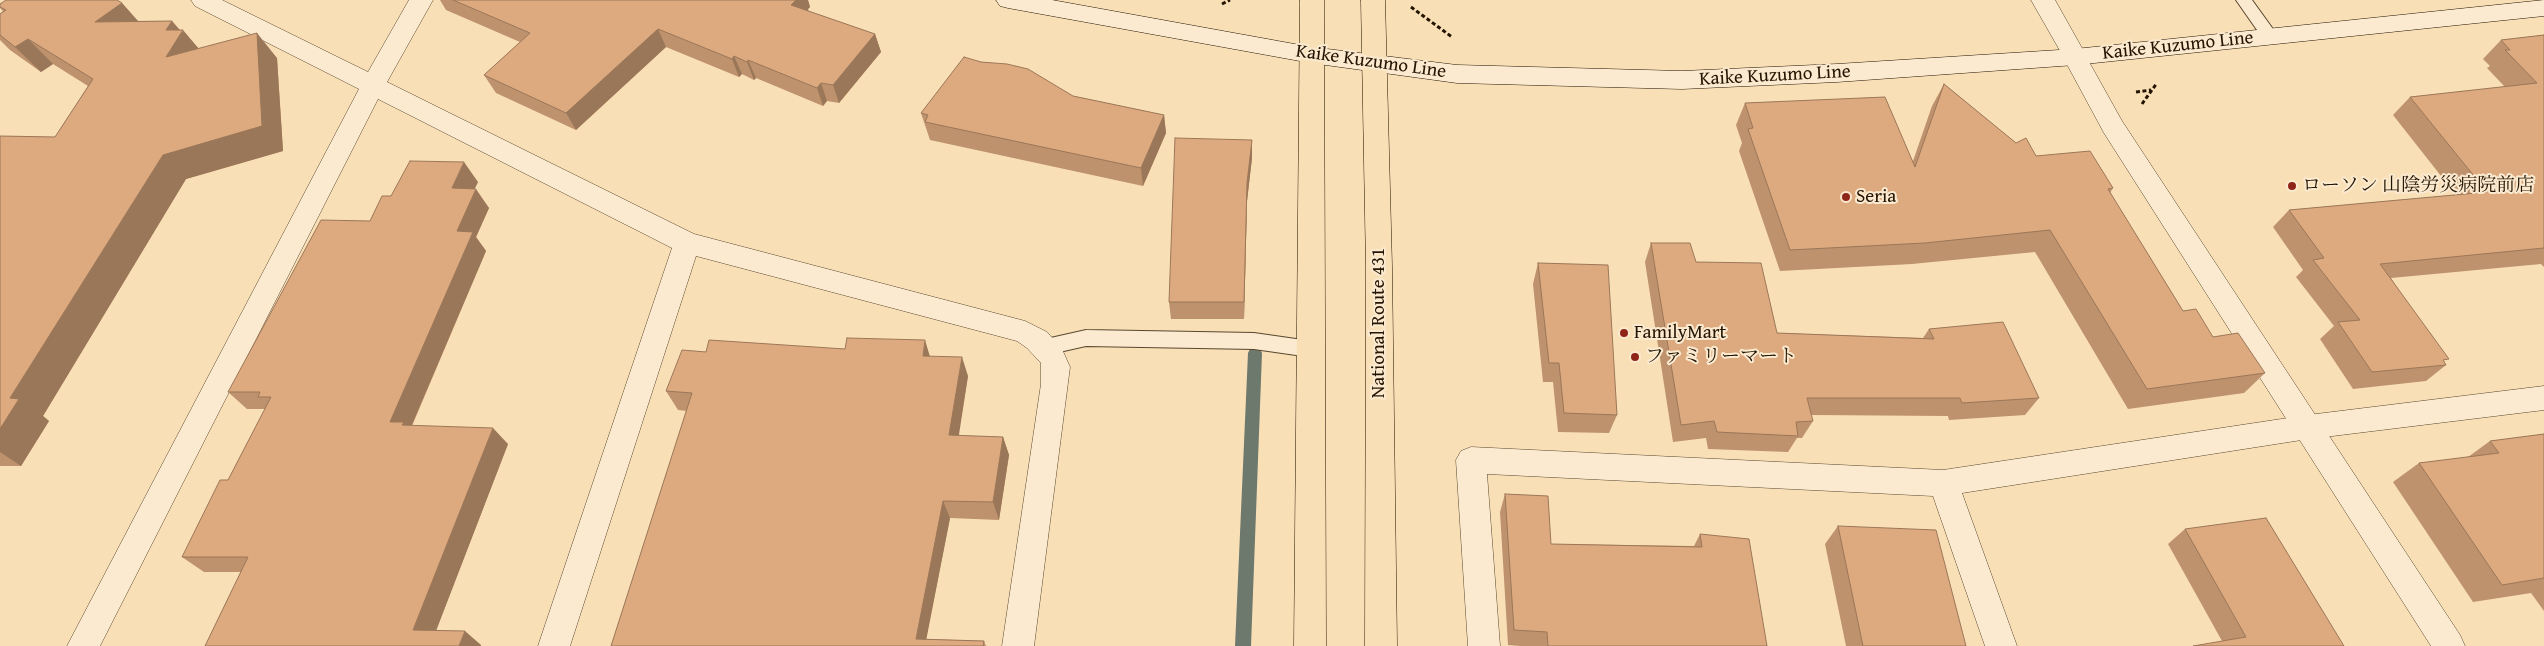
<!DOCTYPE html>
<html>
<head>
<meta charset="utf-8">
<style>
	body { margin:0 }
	canvas { display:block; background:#f9dfb6 }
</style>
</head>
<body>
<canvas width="2544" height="646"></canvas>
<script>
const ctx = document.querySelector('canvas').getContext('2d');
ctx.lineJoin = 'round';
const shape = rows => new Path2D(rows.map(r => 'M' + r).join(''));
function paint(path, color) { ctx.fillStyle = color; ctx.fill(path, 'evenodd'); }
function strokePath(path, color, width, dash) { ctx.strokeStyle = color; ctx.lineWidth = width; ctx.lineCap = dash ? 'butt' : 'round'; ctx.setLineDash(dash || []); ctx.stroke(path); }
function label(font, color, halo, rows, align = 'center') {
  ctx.font = font + ' "Gentium Book Plus","Noto Serif JP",serif'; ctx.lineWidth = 4; ctx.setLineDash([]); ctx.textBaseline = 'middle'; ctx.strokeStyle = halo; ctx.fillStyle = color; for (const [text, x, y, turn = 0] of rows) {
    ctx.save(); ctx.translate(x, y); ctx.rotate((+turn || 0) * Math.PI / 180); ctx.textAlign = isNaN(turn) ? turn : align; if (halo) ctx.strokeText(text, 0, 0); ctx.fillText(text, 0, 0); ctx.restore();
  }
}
paint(shape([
	[1255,347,1260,349,1262,353,1251,646,1235,646,1248,353,1250,349,1255,347]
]), '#6e796d');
const service = shape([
	[2236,0,2252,0,2278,36,2276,40,2264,40,2236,0],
	[1086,330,1254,333,1310,341,1317,343,1319,349,1317,355,1310,357,1254,349,1086,346,1046,355,1039,353,1037,347,1039,341,1046,339,1086,330]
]);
const minor = shape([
	[191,0,222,0,368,72,409,0,433,0,387,82,694,234,1025,321,1047,332,1062,349,1070,367,1034,646,1002,646,1041,384,1041,363,1027,348,1017,341,696,256,570,646,538,646,672,248,378,99,100,646,67,646,359,89,195,6,191,0],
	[2031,0,2055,0,2087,57,2083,63,2075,65,2067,63,2031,0],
	[2544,386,2544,410,2308,439,1962,493,2017,646,1985,646,1933,496,1487,474,1500,646,1468,646,1456,460,1461,451,1471,447,1943,470,2308,415,2544,386]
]);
const tertiary = shape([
	[2075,49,2083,51,2122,121,2460,635,2465,646,2431,646,2104,133,2063,57,2067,51,2075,49]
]);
const secondary = shape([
	[996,0,1052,0,1311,47,1457,65,1682,71,1837,64,2075,49,2544,0,2544,16,2075,65,1837,82,1682,89,1457,83,1311,63,1008,8,1000,6,996,0]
]);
const trunk = shape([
	[1300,0,1324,0,1326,646,1294,646,1300,0],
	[1361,0,1385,0,1392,267,1397,646,1365,646,1366,267,1361,0]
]);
strokePath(service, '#59482f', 2);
strokePath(minor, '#59482f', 1);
strokePath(tertiary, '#59482f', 1);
strokePath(secondary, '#241502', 1);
strokePath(trunk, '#241502', 1);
strokePath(shape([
	[1222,4,1230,0],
	[1411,7,1452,37],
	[2136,92,2151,90],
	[2142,104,2157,83]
]), '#241502', 3, [4, 2.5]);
paint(service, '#fbead0');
paint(minor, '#fbead0');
paint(tertiary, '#fbead0');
paint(secondary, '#fbead0');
paint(trunk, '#f9dfb6');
paint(shape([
	[440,0,808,0,810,7,808,9,808,11,875,34,881,52,839,103,827,101,823,106,756,78,754,80,742,74,739,77,666,47,576,130,496,93,484,75,520,42,446,10],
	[122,3,138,21,172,21,180,30,199,49,277,58,283,151,186,179,43,416,49,421,21,466,0,466,0,136,55,137,88,86,53,64,41,72,10,50,0,40,0,14,3,11,0,8,0,4],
	[2544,35,2544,267,2541,264,2391,278,2446,365,2426,381,2353,389,2320,339,2334,326,2296,277,2303,270,2273,227,2289,210,2456,195,2393,115,2410,97,2505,87,2487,68,2490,66,2483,59,2501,40],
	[1944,84,2016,143,2036,156,2113,188,2110,193,2183,311,2213,337,2265,373,2244,393,2128,409,2035,252,1912,264,1780,271,1739,151,1742,143,1736,125,1745,103,1913,161,1932,106],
	[1073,96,1164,115,1166,133,1143,186,930,140,921,113],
	[1252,140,1252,158,1247,201,1244,319,1171,319,1169,302],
	[478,182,474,189,489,208,476,237,486,251,412,426,508,444,436,630,481,645,481,646,205,646,241,572,204,572,182,557,228,480,265,409,247,409,228,392,370,221],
	[1651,243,1696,262,1777,333,1923,338,1929,329,2039,398,2025,415,1949,420,1948,416,1811,415,1813,421,1802,438,1797,438,1788,452,1708,449,1706,438,1673,442,1645,262],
	[1538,263,1617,415,1609,433,1558,432,1553,382,1543,382,1533,284],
	[706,352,930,356,968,376,958,436,1003,437,1009,455,999,520,950,518,926,639,984,641,986,646,611,646,687,411,678,410,666,391],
	[2544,434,2544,611,2531,593,2473,602,2393,482,2419,463,2468,457,2490,441],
	[1505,494,1551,544,1694,546,1700,534,1767,646,1520,646,1508,645,1500,512],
	[1838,526,1966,646,1846,646,1825,544],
	[2185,529,2344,646,2222,641,2168,544]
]), '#be926d');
paint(shape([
	[796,0,808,0,810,7,808,9,809,12,791,5],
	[122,3,144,28,95,22],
	[172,21,182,33,183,30,205,56,166,57,166,30],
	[658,29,666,47,576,130,566,113],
	[257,33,277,58,283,151,186,179,43,416,49,421,21,466,0,452,0,429,10,398,163,155],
	[875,34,881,52,839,103,833,85],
	[28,39,53,64,41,72,15,47],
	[734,56,742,74,739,77,732,59],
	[748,60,756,78,754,80,747,62],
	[821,83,827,101,823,106,817,88],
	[1164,115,1166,133,1143,186,1141,168],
	[1252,140,1252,158,1247,201,1244,319,1244,302,1247,183],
	[464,162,478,182,466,207,452,188],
	[476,189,489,208,476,237,486,251,410,429,390,422,457,231],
	[925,340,931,360,923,356],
	[962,357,968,376,956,454,949,435],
	[493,428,508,444,431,644,413,630],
	[1003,437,1009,455,999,520,993,502],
	[943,501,950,518,925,646,916,639],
	[465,631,481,645,481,646,459,646]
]), '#9b7759');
const building = shape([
	[6,0,117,0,122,3,95,22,172,21,166,30,183,30,166,57,257,33,262,126,163,155,10,398,19,399,0,429,0,136,55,137,93,79,28,39,15,47,0,35,0,14,6,10,0,7,0,4,6,0],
	[453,0,796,0,791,5,875,34,833,85,821,83,817,88,748,60,747,62,734,56,732,59,658,29,566,113,484,75,530,33,453,0],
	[2544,35,2544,248,2380,264,2449,359,2443,360,2446,365,2372,372,2338,322,2360,320,2313,260,2324,258,2289,210,2487,192,2410,97,2537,83,2505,50,2510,50,2501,40,2544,35],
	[964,57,981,62,1007,64,1028,69,1073,96,1164,115,1141,168,925,122,928,115,921,113,964,57],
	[1944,84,2016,143,2026,138,2036,156,2090,151,2113,188,2108,189,2183,311,2196,309,2213,337,2238,333,2265,373,2147,389,2050,230,1925,243,1790,250,1748,129,1753,128,1745,103,1885,97,1915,167,1944,84],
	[1175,138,1252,140,1247,183,1244,302,1169,302,1175,138],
	[410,161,464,162,452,188,476,189,457,231,473,232,390,422,404,422,402,425,493,428,413,630,465,631,459,646,205,646,248,557,182,557,220,480,228,480,271,397,258,397,260,392,228,392,321,220,370,221,382,196,391,196,410,161],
	[1651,243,1690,243,1696,262,1761,263,1777,333,1934,339,1929,329,2003,322,2039,398,1962,403,1960,398,1807,398,1813,421,1796,422,1798,436,1717,432,1714,421,1681,425,1651,243],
	[1538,263,1608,265,1617,415,1564,413,1559,363,1549,363,1538,263],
	[847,338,925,340,923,356,962,357,949,435,1003,437,993,502,943,501,916,639,984,641,983,646,611,646,692,393,666,391,682,350,706,352,709,340,845,349,847,338],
	[2544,434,2544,578,2502,585,2419,463,2499,453,2490,441,2544,434],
	[1505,494,1548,496,1551,544,1702,547,1700,534,1749,539,1767,646,1548,646,1547,632,1514,630,1505,494],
	[2266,518,2344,646,2193,646,2246,637,2185,529,2266,518],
	[1838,526,1936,530,1966,646,1863,646,1838,526]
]);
paint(building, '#ddaa7f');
strokePath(building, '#9b7759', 1);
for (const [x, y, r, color] of [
	[2292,186,5,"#8f2418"],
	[1846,197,5,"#8f2418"],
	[1624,333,5,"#8f2418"],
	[1635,357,5,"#8f2418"]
]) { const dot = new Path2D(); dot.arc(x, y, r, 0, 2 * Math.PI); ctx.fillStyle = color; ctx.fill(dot); strokePath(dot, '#fbead0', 2); }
label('19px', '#241502', '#fbead0', [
	["Kaike Kuzumo Line",2178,46,-6],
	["Kaike Kuzumo Line",1371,62,8],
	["Kaike Kuzumo Line",1775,76,-3],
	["National Route 431",1379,323,-90]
]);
label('19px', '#241502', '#fbead0', [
	["ローソン 山陰労災病院前店",2302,186],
	["Seria",1856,197],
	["FamilyMart",1634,333],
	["ファミリーマート",1645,357]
], 'left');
</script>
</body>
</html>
